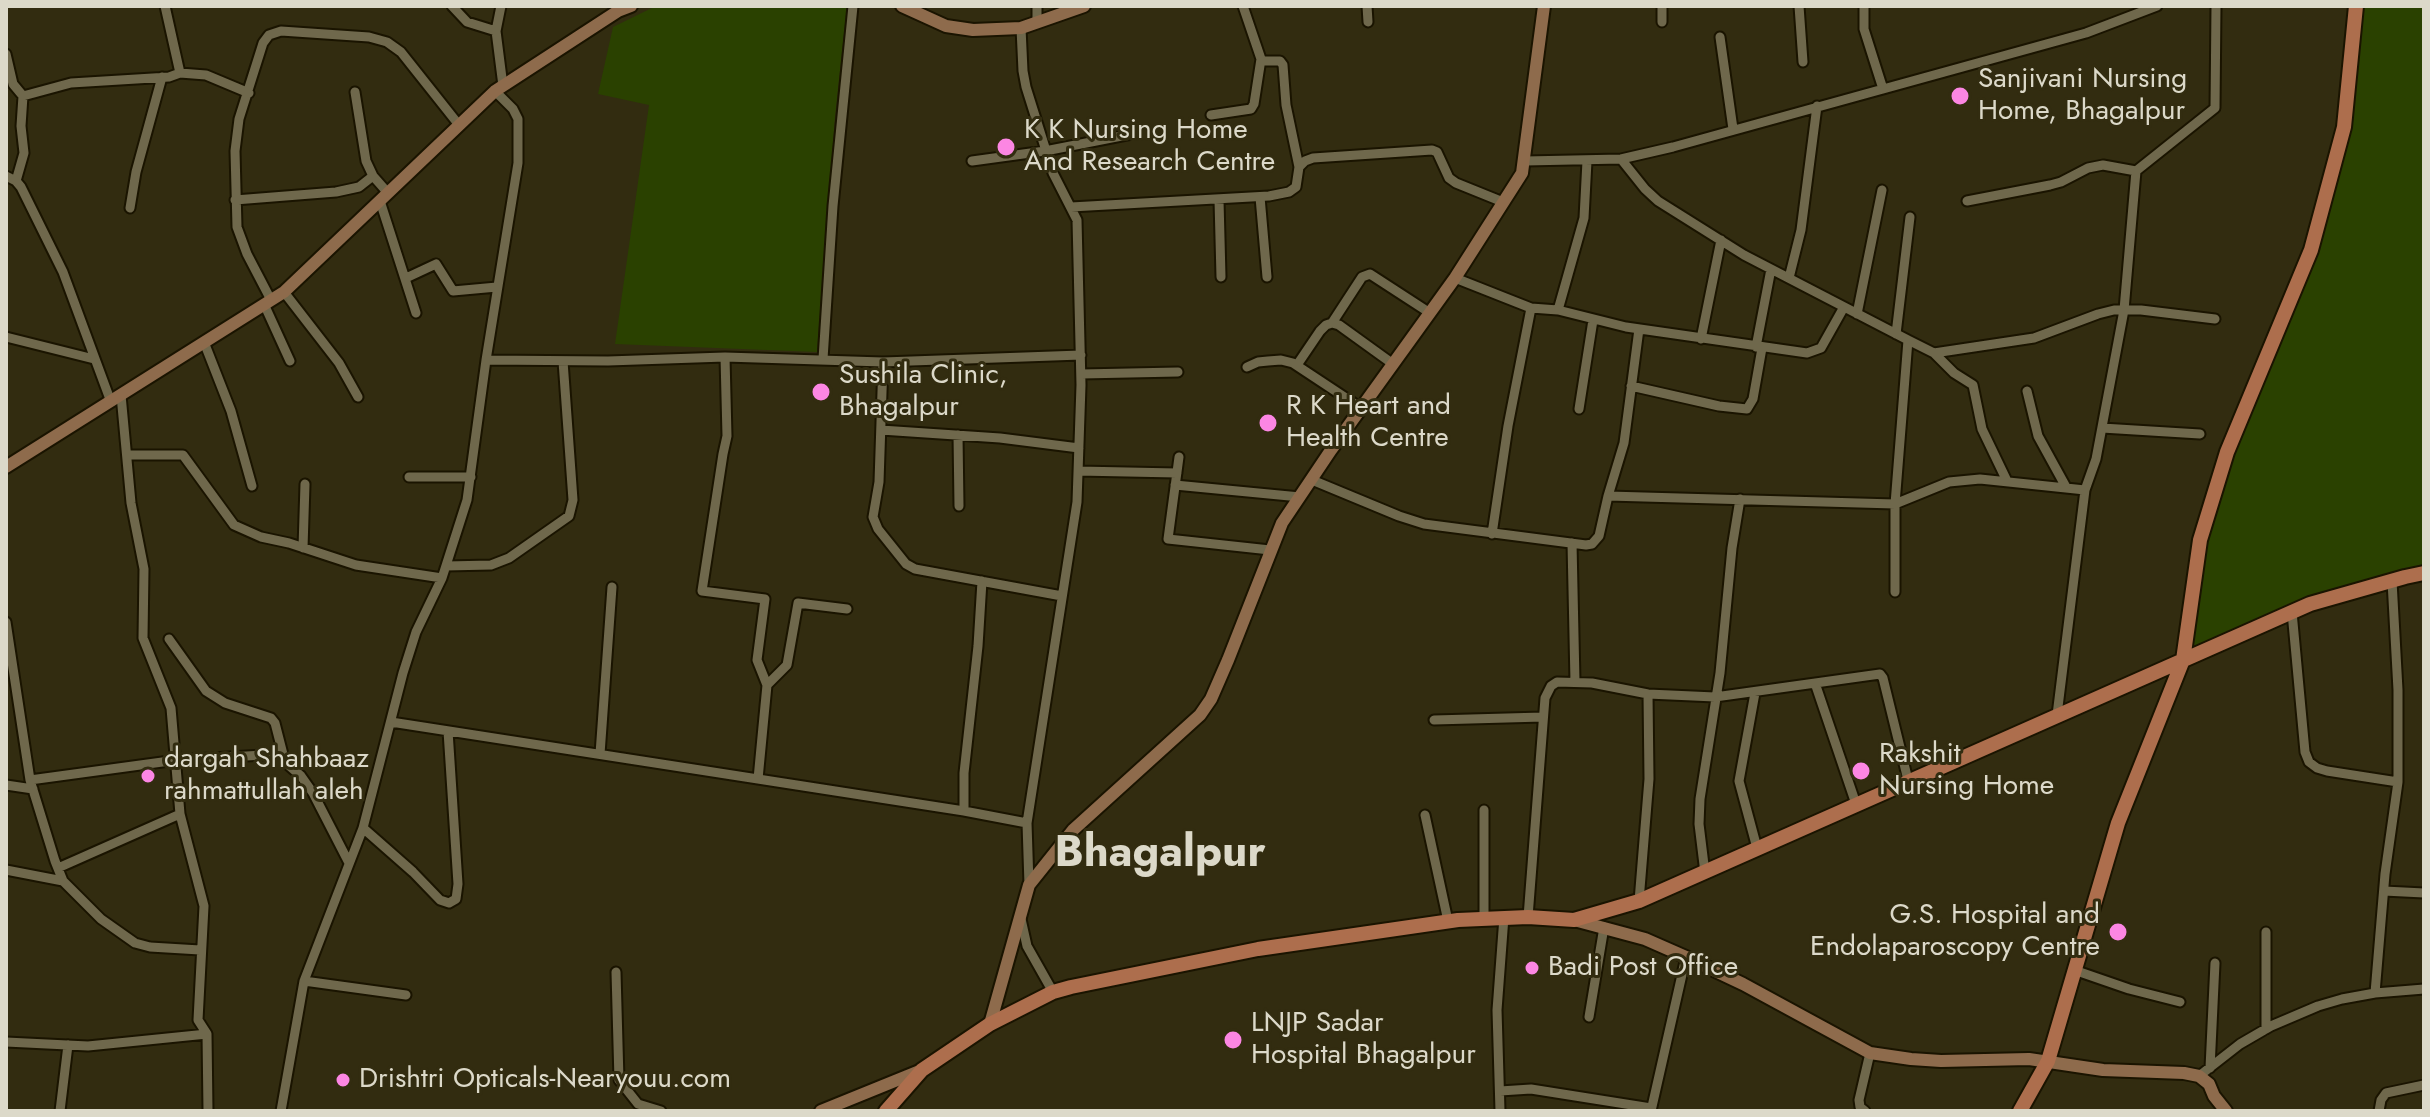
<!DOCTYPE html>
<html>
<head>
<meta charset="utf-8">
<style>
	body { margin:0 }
	#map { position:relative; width:2430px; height:1117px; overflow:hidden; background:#322c10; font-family:Jost,sans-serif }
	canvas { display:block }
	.frame { position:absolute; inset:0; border:8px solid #dcd9c9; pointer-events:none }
</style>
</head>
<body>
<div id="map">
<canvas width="2430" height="1117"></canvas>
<div class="frame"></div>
</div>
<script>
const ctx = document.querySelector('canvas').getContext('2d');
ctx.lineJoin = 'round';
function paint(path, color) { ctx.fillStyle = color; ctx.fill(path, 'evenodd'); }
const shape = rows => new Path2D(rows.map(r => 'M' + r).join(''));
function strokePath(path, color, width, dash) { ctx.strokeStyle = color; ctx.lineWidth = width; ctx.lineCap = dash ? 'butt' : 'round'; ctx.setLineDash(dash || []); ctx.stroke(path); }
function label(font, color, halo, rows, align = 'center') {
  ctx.font = font + ' Jost,sans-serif'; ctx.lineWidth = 6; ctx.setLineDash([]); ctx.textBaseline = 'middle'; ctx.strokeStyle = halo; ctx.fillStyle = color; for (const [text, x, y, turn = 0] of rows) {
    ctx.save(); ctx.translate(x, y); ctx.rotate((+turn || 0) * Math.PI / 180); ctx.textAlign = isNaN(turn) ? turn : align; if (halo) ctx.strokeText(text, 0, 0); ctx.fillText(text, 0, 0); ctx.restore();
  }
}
paint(shape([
	[656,6,847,6,835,117,817,352,615,344,649,105,598,94,613,27],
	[2358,6,2424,6,2424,570,2406,572,2183,660,2200,540,2311,250,2344,127]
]), '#2a4100');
const street = shape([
	[165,6,180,73],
	[452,6,467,22,496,31],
	[501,6,496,31,503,86],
	[1243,6,1261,59,1264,61,1280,61,1283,65,1286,105,1299,167],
	[1367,6,1368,22],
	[1662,6,1662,22],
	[1799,6,1803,62],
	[1864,6,1864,29,1883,89],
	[1037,23,1037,6],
	[1021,28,1023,71,1026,87,1053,173,1077,220,1081,385,1077,502,1027,823,1029,885],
	[1720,37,1733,129],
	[6,54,13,84,23,96,21,126,24,153,16,181],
	[355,92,366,161,373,176,388,193],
	[23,96,71,83,169,77,180,73,206,75,249,93],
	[1211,115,1251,109,1254,104,1261,59],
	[1621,159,1645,189,1658,201,1744,255,1908,340,1895,504,1895,592],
	[972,161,1045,151,1137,133],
	[1525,161,1621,159,1673,147,2086,33,2157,6],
	[6,176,16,181,21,187,63,272,111,402],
	[1260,197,1267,277],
	[235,200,336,192,359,187,373,176],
	[1219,200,1221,277],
	[380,201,416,313],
	[1967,201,2050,185,2061,182,2088,168,2103,165,2136,171],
	[1071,207,1269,196,1289,192,1296,187,1299,167,1305,161,1313,158,1432,150,1437,152,1449,178,1456,183,1503,202],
	[130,208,136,172,162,77],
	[406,278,436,264,453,291,497,287],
	[1455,278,1531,308,1558,310,1626,327,1807,353,1821,348,1844,307],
	[1789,278,1801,230,1817,106],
	[284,292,339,363,358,397],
	[271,300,247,254,237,227,235,151,239,119,263,43,269,35,281,31,369,37,387,42,401,52,459,125],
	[264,304,290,361],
	[1558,310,1584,218,1587,161],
	[1857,314,1882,190],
	[1332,323,1362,277,1370,274,1430,313],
	[1896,334,1910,217],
	[6,337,94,359],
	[1701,339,1721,240],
	[1908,340,1934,353,1954,373,1973,385,1982,429,2007,481],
	[204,342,231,411,252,486],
	[1756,347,1771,269],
	[1934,353,2034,338,2098,314,2114,310,2141,310,2215,319],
	[725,357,727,436,723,454,702,591,765,599,757,660,767,685,758,779],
	[823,359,833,206,853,6],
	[486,360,608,361,725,357,883,362,1081,355],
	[883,362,879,482,873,517,878,529,906,564,915,569,1062,596],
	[1297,365,1320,331,1326,325,1332,323,1339,325,1393,364],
	[1247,367,1258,362,1268,361,1281,360,1293,363,1361,408],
	[1081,374,1178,372],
	[1631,386,1719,406,1747,409,1753,399,1762,348],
	[2027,391,2038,436,2066,487],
	[121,395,131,503,144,569,143,638,171,708,180,814,204,906,198,1020,207,1034,208,1111],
	[1579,409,1593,320],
	[2102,428,2200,434],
	[881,430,1000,438,1079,448],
	[958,435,959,506],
	[127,455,183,455,234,525,261,537,289,543,356,565,442,578],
	[1179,457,1168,539,1270,550],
	[1078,471,1177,473],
	[409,477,471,477],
	[1312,480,1399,516,1424,524,1586,545,1592,544,1599,536,1608,496,1624,443,1639,329],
	[1175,485,1300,497],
	[1608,496,1895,504,1949,482,1980,479,2085,490],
	[1492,534,1508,426,1531,308],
	[1572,543,1575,682],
	[303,548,305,484],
	[446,566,491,565,509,558,569,516,573,500,563,361],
	[2292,612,2305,752,2309,762,2317,768,2327,771,2398,782],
	[6,622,30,780,55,861,63,881,101,919,135,943,150,947,200,950],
	[169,639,206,691,225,703,271,718,275,723,285,762,301,776,313,793,349,863],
	[1815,683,1856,804],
	[767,685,787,665,798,603,847,609],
	[1755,693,1739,781,1757,848],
	[2057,715,2085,490,2096,459,2124,310,2136,171,2215,108,2216,6],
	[1434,720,1543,717],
	[391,722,964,811,1027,823],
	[600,754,612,587],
	[30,780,177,760,281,754],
	[6,785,33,789],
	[1484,810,1484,918],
	[964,811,964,773,978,646,982,581],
	[1425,815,1448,921],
	[363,828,413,872,440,900,449,903,456,899,458,884,448,731],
	[58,868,180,814],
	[6,870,63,881],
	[1705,873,1699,824,1700,799,1720,673,1732,548,1740,499],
	[2384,891,2424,893],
	[1639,901,1649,779,1648,694],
	[1528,917,1545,698,1551,686,1557,682,1592,683,1648,694,1715,697,1880,674,1883,678,1908,780],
	[1021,919,1027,946,1053,992],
	[2074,970,2129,989,2180,1002],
	[616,972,619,1080,638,1104,661,1111],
	[304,981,406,995],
	[2375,993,2385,874,2398,782,2398,690,2392,581],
	[1589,1017,1604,927],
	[2266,1029,2266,932],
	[6,1042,88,1046,207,1034],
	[2210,1068,2215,963],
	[2199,1076,2240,1044,2271,1026,2318,1006,2342,999,2375,993,2424,989],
	[1500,1091,1531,1089,1651,1108],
	[60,1111,68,1045],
	[281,1111,304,981,363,828,403,673,416,632,442,578,467,500,486,360,518,163,518,119,513,109,495,91],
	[1500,1111,1497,1010,1504,917],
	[1651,1111,1686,957],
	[1865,1111,1860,1107,1859,1100,1870,1053],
	[2379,1111,2381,1100,2386,1093,2424,1085]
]);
const secondary = shape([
	[902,6,946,26,973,30,1021,28,1084,6],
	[6,467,284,292,495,91,618,11,631,6],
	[1574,920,1645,939,1686,957,1743,984,1870,1053,1911,1059,1941,1061,2029,1059,2103,1070,2184,1073,2199,1076,2209,1084,2214,1096,2226,1111],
	[990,1024,1029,885,1073,830,1200,715,1211,699,1228,660,1282,523,1331,450,1455,278,1522,173,1544,6],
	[821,1111,922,1070]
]);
const primary = shape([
	[886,1111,922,1070,990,1024,1053,992,1071,987,1258,949,1458,920,1528,917,1574,920,1639,901,2310,604,2405,577,2424,573],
	[2020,1111,2048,1061,2118,823,2183,660,2200,540,2227,452,2311,250,2344,127,2356,6]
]);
strokePath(street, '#1a1400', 13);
strokePath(secondary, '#1a1400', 16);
strokePath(primary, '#1a1400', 18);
strokePath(street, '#6f684c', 9);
strokePath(secondary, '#8e6b4c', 12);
strokePath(primary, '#ad6e4d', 14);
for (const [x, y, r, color] of [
	[1960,96,10,"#fc86e3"],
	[1006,147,10,"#fc86e3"],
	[821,392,10,"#fc86e3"],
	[1268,423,10,"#fc86e3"],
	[1861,771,10,"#fc86e3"],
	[148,776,8,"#fc86e3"],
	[2118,932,10,"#fc86e3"],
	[1532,968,8,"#fc86e3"],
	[1233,1040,10,"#fc86e3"],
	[343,1080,8,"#fc86e3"]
]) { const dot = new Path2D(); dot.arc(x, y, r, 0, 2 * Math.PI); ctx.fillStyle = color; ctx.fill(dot); strokePath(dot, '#322c10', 3); }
label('28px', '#dcd9c9', '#322c10', [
	["Sanjivani Nursing",1978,80],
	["Home, Bhagalpur",1978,112],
	["K K Nursing Home",1024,131],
	["And Research Centre",1024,163],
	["Sushila Clinic,",839,376],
	["Bhagalpur",839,408],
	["R K Heart and",1286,407],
	["Health Centre",1286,439],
	["Rakshit",1879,755],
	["Nursing Home",1879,787],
	["dargah Shahbaaz",164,760],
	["rahmattullah aleh",164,792],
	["G.S. Hospital and",2100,916,"right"],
	["Endolaparoscopy Centre",2100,948,"right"],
	["Badi Post Office",1548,968],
	["LNJP Sadar",1251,1024],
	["Hospital Bhagalpur",1251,1056],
	["Drishtri Opticals-Nearyouu.com",359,1080]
], 'left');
label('bold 44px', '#dcd9c9', '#322c10', [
	["Bhagalpur",1160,855]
]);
</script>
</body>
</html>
